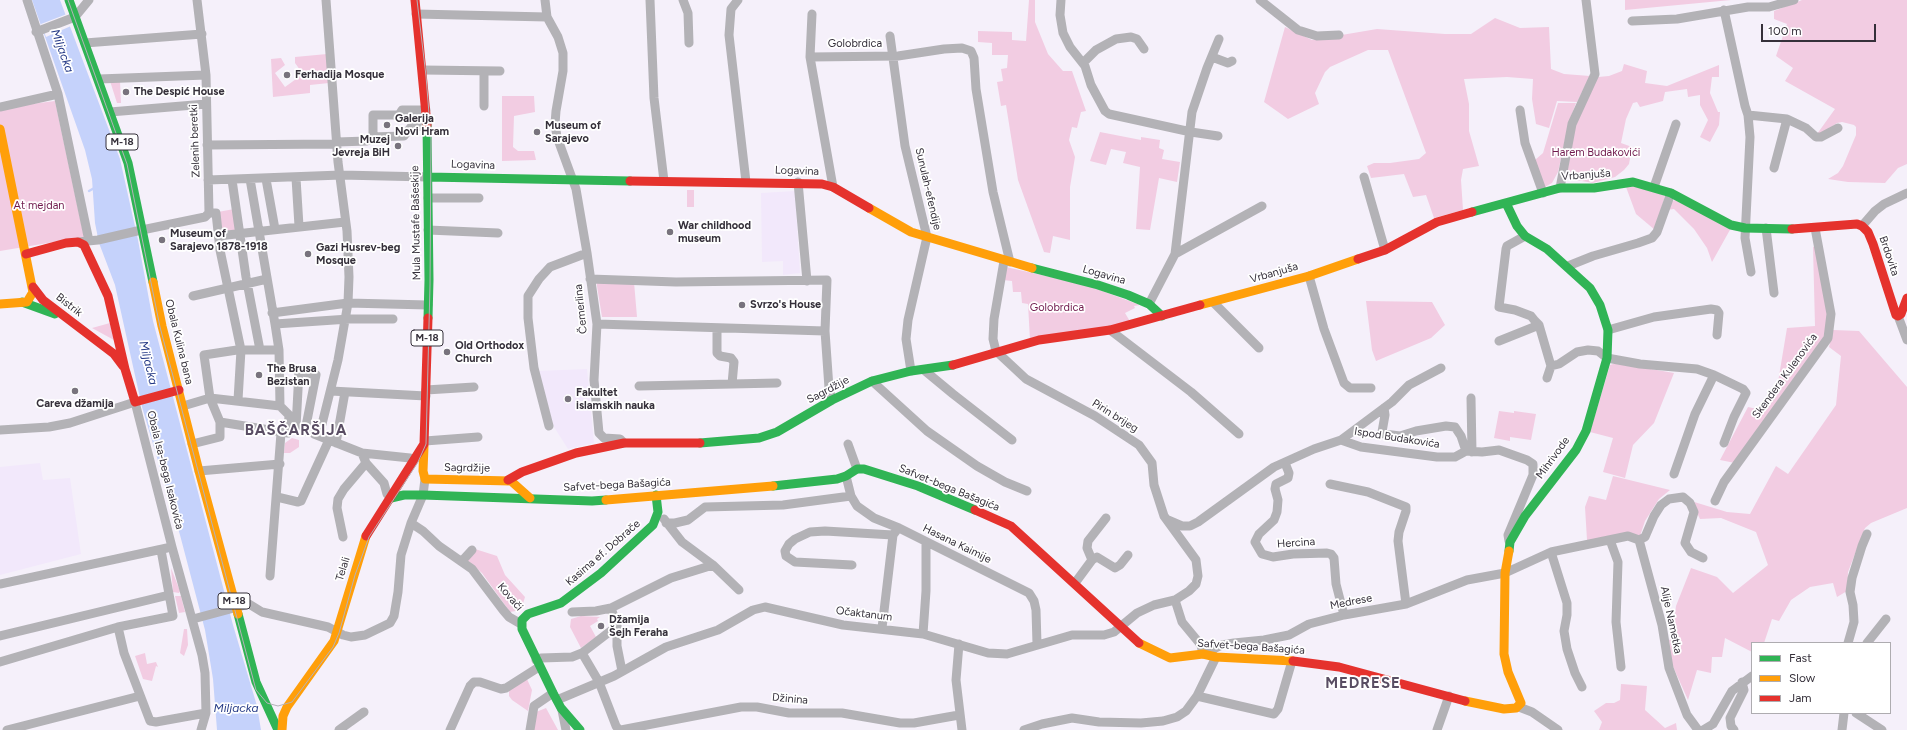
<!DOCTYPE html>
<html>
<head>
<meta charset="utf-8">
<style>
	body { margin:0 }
	#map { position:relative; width:1907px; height:730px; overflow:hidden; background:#f5f0fa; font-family:Figtree,sans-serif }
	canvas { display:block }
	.legend { position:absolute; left:1751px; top:642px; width:140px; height:72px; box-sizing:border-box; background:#fff; border:1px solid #aeacb0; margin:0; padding:5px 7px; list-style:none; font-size:12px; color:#35303a }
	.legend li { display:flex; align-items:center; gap:8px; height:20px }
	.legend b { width:20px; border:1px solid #aeacb0 }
	.scale { position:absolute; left:1761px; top:24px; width:115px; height:18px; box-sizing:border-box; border:2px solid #35303a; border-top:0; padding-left:5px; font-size:12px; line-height:14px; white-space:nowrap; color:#35303a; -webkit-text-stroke:3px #fff; paint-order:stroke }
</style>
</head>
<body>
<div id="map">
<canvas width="1907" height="730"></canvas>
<ul class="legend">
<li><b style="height:5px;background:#30b455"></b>Fast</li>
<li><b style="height:5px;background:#ff9f0a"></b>Slow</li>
<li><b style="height:5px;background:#e5322d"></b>Jam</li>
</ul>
<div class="scale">100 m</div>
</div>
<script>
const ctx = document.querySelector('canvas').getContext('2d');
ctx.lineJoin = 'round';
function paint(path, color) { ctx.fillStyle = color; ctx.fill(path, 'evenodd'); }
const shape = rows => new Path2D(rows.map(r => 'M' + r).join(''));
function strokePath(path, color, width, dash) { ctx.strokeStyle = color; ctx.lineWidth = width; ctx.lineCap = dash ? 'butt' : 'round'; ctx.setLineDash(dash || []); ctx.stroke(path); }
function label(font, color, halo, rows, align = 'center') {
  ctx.font = font + ' Figtree,sans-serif'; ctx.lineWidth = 3.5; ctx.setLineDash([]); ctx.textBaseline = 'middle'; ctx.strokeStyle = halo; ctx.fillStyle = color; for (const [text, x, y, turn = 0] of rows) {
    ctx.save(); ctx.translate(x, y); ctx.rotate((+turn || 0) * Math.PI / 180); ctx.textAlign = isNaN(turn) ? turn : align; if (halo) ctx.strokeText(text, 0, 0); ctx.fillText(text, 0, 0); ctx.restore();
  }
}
paint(shape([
	[795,191,800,273,783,275,783,261,762,262,761,193],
	[587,369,594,443,568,449,554,427,538,371],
	[40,463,43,480,70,478,81,554,0,575,0,467]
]), '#f2e8fb');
paint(shape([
	[1029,0,1035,0,1035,22,1048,54,1063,71,1072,71,1086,111,1081,112,1077,128,1072,127,1069,140,1075,157,1070,187,1070,240,1053,236,1050,253,1044,252,1018,180,1006,105,1001,106,997,82,1003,81,1001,69,1007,68,1008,55,992,55,992,43,978,42,978,31,1012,32,1012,40,1026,41],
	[1625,0,1731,0,1625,10],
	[1802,0,1907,0,1907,164,1898,168,1885,183,1848,182,1828,179,1838,173,1843,166,1856,135,1856,127,1854,125,1842,122,1837,123,1824,132,1817,134,1835,109,1785,81,1793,68,1776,56,1787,24,1774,19,1774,11],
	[1495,18,1520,28,1549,27,1551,69,1564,74,1590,76,1577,102,1557,101,1549,128,1536,124,1532,99,1533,79,1507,77,1464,79,1469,104,1469,131,1479,166,1463,169,1461,180,1463,210,1434,218,1426,195,1413,197,1404,174,1371,178,1367,166,1374,163,1390,163,1419,159,1426,153,1388,50,1368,50,1330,67,1325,72,1315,93,1319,104,1288,119,1264,102,1285,27,1312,40,1377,29,1445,34,1471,34],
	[327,54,329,83,310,85,310,93,273,97,271,59,281,58,285,65,275,73,285,87,303,74,295,63,295,57],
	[1624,64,1647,71,1645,83,1667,86,1719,65,1719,77,1712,77,1710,93,1718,112,1720,112,1719,125,1710,142,1700,137,1708,120,1700,105,1700,95,1688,97,1687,89,1665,92,1663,101,1640,107,1637,102,1633,103,1626,119,1621,143,1632,147,1629,164,1624,170,1615,177,1593,183,1576,180,1570,178,1567,173,1575,125,1598,77,1609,76,1622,71],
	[110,81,120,81,121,103,117,103],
	[502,96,534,96,535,112,514,116,513,147,518,151,534,151,536,160,502,161],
	[55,101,84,237,0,251,0,108],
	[1558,103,1576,103,1569,122,1558,172,1552,183,1545,187,1535,160,1543,153],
	[1100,132,1141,140,1141,137,1160,140,1159,148,1164,150,1162,159,1180,162,1177,182,1159,178,1150,230,1136,229,1140,167,1123,163,1126,152,1111,149,1106,165,1090,161],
	[1636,184,1665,196,1655,230,1636,214,1626,187],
	[687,190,694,190,694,207,687,207],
	[1675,200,1731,228,1712,262,1707,248,1694,229,1674,209,1666,210,1671,202],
	[234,209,236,230,220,232,218,212],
	[1815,246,1828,313,1827,334,1735,463,1720,460,1748,407,1757,409,1768,403,1777,388,1787,328,1815,326,1813,247],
	[1006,267,1086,285,1140,305,1134,306,1135,308,1125,313,1131,323,1030,340,1028,304,1022,303,1021,292,1013,292,1012,281,1003,280],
	[596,280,634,282,637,317,602,317],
	[1366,301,1432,302,1445,325,1431,338,1376,361,1372,350],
	[110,323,114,340,92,328],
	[1833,330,1859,331,1907,387,1907,508,1871,523,1865,528,1848,572,1847,591,1837,597,1833,583,1810,587,1791,600,1779,621,1772,619,1764,643,1752,643,1752,652,1725,638,1722,657,1712,657,1711,673,1697,670,1688,700,1671,662,1669,640,1672,639,1676,606,1691,568,1717,577,1733,593,1768,565,1756,532,1721,518,1700,519,1691,501,1727,512,1750,514,1776,466,1788,474,1836,405,1841,356,1829,347],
	[1616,363,1674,373,1654,423,1633,445,1625,478,1603,472,1613,438,1590,432,1610,365],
	[1499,411,1514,413,1514,411,1536,414,1531,440,1510,437,1510,441,1494,438],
	[292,438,299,440,299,447,290,453,284,453,285,443],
	[1613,476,1670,490,1659,499,1645,521,1640,536,1587,540,1585,507,1589,496,1606,500],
	[475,549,497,556,505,575,525,597,521,610,510,612,482,573,467,560],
	[171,568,180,591,179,593,173,592],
	[175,596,181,596,185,612,179,613],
	[581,616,600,617,597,619,598,621,590,626,596,637,581,648,570,627,571,619],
	[184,629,187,629,188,645,184,656,180,653],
	[145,653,147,664,156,662,158,667,156,666,152,681,143,679,135,656],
	[526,677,532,690,528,711,512,700,509,696,509,689],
	[1621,684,1647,686,1645,710,1665,728,1676,723,1677,730,1599,730,1602,722,1594,711,1606,703,1614,703,1620,700],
	[546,708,558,730,532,730,536,712]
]), '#f2cce2');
paint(shape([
	[32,0,60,0,120,159,138,240,153,321,233,625,257,706,261,730,217,730,213,679,205,630,180,535,142,407,115,285,99,243,95,223,92,179,85,150]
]), '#c5d2fb');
paint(shape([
	[67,14,71,26,46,37,41,24]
]), '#f5f0fa');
strokePath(shape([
	[89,191,96,187]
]), '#c5d2fb', 2.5);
strokePath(shape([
	[545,0,547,17,558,37,563,53,563,71,556,111,555,124,557,137,576,189,587,253,597,324,594,380,599,433,604,438,620,439,624,443],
	[650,0,654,98,664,181],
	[683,0,688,13,689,43],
	[738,0,731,9,729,35,746,182],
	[1061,0,1060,15,1063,33,1070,47,1085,66,1091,85,1105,111,1109,114,1191,132,1218,136],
	[1260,0,1298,30,1317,36,1339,35],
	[1724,10,1745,106,1748,115,1750,137,1745,238,1751,272],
	[416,14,547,17],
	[812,14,810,57,833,187],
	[1632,21,1677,19,1748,7,1769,7,1794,0],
	[36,32,75,17,89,0],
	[890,36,905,146,927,237,908,320,906,339,911,371],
	[85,43,202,34],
	[810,57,898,56,944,49,962,48,971,51,974,58,976,89,993,192,1010,262],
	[1212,57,1228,63,1232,61],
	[1083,63,1096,50,1116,39,1131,37,1137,39,1144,49],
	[423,70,500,71],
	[99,79,206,75],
	[58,94,89,241],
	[484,106,484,71],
	[0,107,58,94,27,0],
	[1520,110,1525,143,1543,193],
	[110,112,206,104],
	[1748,115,1787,119,1806,128,1816,137,1821,137,1838,128],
	[373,137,373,115,399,115,402,110,426,110],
	[370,140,371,137,404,136,411,127,427,126],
	[337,142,367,141],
	[207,145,337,144],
	[1774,168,1787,119],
	[1364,177,1385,250],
	[296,178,299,226],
	[250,179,275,324,279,350,280,406],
	[266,179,275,229],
	[208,180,341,175,428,177],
	[232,180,246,277,260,350],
	[798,182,807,281],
	[1654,187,1676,124],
	[1560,188,1572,124,1595,74,1586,0],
	[428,198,479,198],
	[209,213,216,213,220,250,241,350,238,400],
	[1862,226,1875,211,1884,204,1907,193],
	[1766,228,1774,293],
	[428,230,498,233],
	[218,236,345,222],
	[1525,236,1507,246,1506,249,1499,307,1515,310,1531,316,1535,321,1539,325,1551,366],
	[78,242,98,240,137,231,205,217,209,213,206,75,197,0],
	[1175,254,1262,206],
	[1004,261,994,319,993,339,996,351,1026,379,1095,416,1139,445,1152,463,1154,485,1164,516,1196,560,1198,576,1196,584,1189,591,1175,600,1182,622,1201,645,1203,654,1222,645,1234,643,1264,640,1289,635,1309,624,1344,615,1406,604,1467,580,1505,573,1551,552,1628,536,1639,540,1662,625,1669,668,1687,715,1698,730],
	[1568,266,1593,256,1638,243,1652,238,1657,232,1671,193],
	[1309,276,1324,329,1344,383,1350,388,1371,388],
	[590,279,676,282,827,280,825,331,829,388,832,400],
	[193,296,267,279],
	[1214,303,1259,348],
	[1149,304,1175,254,1192,112,1207,68,1219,39],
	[272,313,348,303,428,305],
	[1898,316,1907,340],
	[275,324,349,319,393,319],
	[597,324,825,331],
	[1110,330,1191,392,1239,434],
	[1608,330,1654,317,1711,309,1717,310,1719,313,1717,335],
	[1499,341,1539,325],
	[924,370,953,394,1012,440],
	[1547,378,1551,366,1559,364,1577,352,1588,350,1598,351,1607,358,1640,364,1697,369,1714,375,1743,389,1746,393,1734,417,1724,443],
	[872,381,927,431,977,466,1005,482,1027,491],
	[732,384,777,383],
	[639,386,732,384,734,362,731,358,720,356,717,353,717,328],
	[426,390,474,387],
	[331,391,426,396],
	[1471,398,1472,452],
	[183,406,210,398,280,406],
	[220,422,288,433,289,415,280,406],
	[549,426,534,368,528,318,528,296,539,279,550,267,587,253],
	[296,427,299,371,316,375,305,431],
	[0,430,49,427,70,423,135,402,172,547,202,655,205,673,206,713,201,730],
	[314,434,362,453,366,463,384,483,387,494],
	[319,436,338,360,348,303,349,277,347,231,338,162,326,0],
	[1341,440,1361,447,1437,457,1455,457,1466,451,1461,436,1455,427,1446,426,1416,431,1400,436,1384,434,1382,432,1385,415,1384,408],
	[425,441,478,437],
	[336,443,345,392],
	[192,444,220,437,220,422,210,398,204,355,237,350,279,350],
	[848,444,857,469],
	[1466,451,1482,452,1499,450,1527,460,1533,464,1533,475,1508,535,1509,541],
	[362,453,410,458],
	[1285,463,1289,473,1288,478,1276,484,1275,489,1278,500,1277,512,1274,520,1259,534,1255,542,1262,554,1273,557,1293,554,1327,553,1331,554,1334,558,1336,584,1344,615],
	[199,471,280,464],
	[1674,474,1695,414,1714,375],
	[846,476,851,496,857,506,874,518,899,528,1029,593,1034,601,1036,610,1037,644],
	[1330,484,1368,492,1406,507,1406,511,1399,532,1398,541,1406,604],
	[277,497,298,502,301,501,329,440],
	[1715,501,1724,482,1828,338,1831,314,1815,228],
	[664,519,682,542,713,565,739,590],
	[1168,520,1182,526,1190,526,1198,522,1274,467,1314,449,1341,440,1392,402,1409,385,1441,368],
	[411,523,423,531,439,546,472,569,503,610,509,617,521,624],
	[666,523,675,523,688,520,705,507,783,505,851,496],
	[343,537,337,508,338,499,344,489,366,463],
	[1610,540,1618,562,1616,622,1621,667],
	[1639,540,1645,537,1654,516,1661,505,1669,499,1683,497,1690,503,1694,512,1685,543,1691,552,1703,558],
	[1551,552,1567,603,1567,615,1564,631,1567,649,1575,673,1582,687],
	[1092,560,1087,548,1088,541,1106,518],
	[462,561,472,550],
	[852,565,795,562,786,556,785,551,789,544,795,539,810,532,825,531,893,535],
	[270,576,281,433],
	[1075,583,1092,560,1097,557,1115,568,1120,565,1128,555],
	[0,584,167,548],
	[611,608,617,626,617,646,622,671],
	[572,612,596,611,611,608,671,578,713,565],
	[193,619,249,604,262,612,328,627,343,635,351,637,365,635,390,623,394,616,398,592,401,555,411,523,423,495,425,479],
	[118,627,124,653,150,721,156,722,206,713],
	[882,628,893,535,896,531],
	[923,634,926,591,926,543],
	[0,636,169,595],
	[1848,643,1854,622,1853,605,1850,592,1852,578,1862,546,1867,534],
	[1867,643,1886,619],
	[959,644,956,680,962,730],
	[582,653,599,682,616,726,619,730],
	[536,660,541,658,572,657,582,653,617,626],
	[0,662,118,627,173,616,161,550],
	[1197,696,1274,714,1278,709,1292,661],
	[557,700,614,676,666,647,718,630,753,610,765,607,843,625,923,634,988,653,1007,654,1072,635,1104,635,1114,632,1137,613,1154,605,1175,600],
	[1519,707,1532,712,1558,730],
	[562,710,566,730],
	[1856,713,1882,730],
	[7,730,140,696],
	[339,730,364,712],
	[450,730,470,686,474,682,480,682,501,689,506,688,539,667],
	[530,730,534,706,553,693],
	[621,730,741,707,757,707,789,713,842,713,900,723,914,723,959,715],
	[1024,730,1042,724,1072,718,1099,722,1141,723,1163,721,1177,717,1186,711,1197,696,1216,657],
	[1437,730,1449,696],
	[1703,730,1713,724,1732,691,1752,676],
	[1734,730,1731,726,1730,718,1744,690,1742,682],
	[1842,730,1844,713]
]), '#b3b2b6', 9);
strokePath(shape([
	[69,0,128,163,153,282],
	[427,125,429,280,428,318],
	[428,177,630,181],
	[1506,203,1517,226,1525,236,1547,249,1590,288,1600,305,1608,330,1607,358,1586,431,1576,450,1525,516,1510,542,1509,551],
	[1472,212,1560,188,1594,188,1633,182,1671,193,1731,225,1745,228,1792,229],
	[1032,268,1098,285,1128,295,1149,304,1162,316],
	[22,302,55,314],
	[700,443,759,438,777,432,832,400,872,381,911,371,953,365],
	[773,486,837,479,846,476,857,469,864,469,918,486,975,510],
	[391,498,404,495,423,495,592,501,606,500],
	[238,614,256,682,278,730],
	[580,730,561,708,553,693,522,629,522,620,528,614,561,603,601,573,653,525,658,512,656,495]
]), '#30b455', 9);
strokePath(shape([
	[0,129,33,292,27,302,0,304],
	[869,208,911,232,1032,268],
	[153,282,162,326,199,471,238,614],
	[1200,305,1309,276,1358,259],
	[424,446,423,471,425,479,511,481,530,498],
	[606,500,773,486],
	[1139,643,1170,658,1203,654,1216,657,1293,661],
	[1465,701,1504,709,1516,708,1521,703,1508,672,1504,654,1505,573,1509,551],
	[282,730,283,716,287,707,334,641,366,536]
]), '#ff9f0a', 9);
strokePath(shape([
	[415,0,427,125],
	[630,181,822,184,833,187,869,208],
	[1792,229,1857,224,1862,226,1868,232,1873,244,1896,315,1898,316,1901,314,1907,298],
	[26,254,66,243,78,242,84,245,108,296,125,369,135,402,179,390],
	[1358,259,1385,250,1437,222,1472,212],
	[33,287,43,300,114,354,123,366],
	[953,365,1039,340,1110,330,1200,305],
	[508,480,522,472,576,453,624,443,700,443],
	[975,510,1011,526,1139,643],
	[366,536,424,444,428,318],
	[1293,661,1339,667,1465,701]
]), '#e5322d', 9);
strokePath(shape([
	[68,0,127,164,160,327,256,690,267,703,278,706,292,702,333,647,339,633,355,575,369,537,418,462,426,444,430,285,431,139,426,76,417,0]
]), '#b4b2b8', 1);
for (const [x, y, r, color] of [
	[287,75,4,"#78737d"],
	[126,92,4,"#78737d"],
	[387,125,4,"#78737d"],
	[537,132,4,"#78737d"],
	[398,146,4,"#78737d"],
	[670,232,4,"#78737d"],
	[162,240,4,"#78737d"],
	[308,254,4,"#78737d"],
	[742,305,4,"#78737d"],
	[447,352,4,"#78737d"],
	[259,375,4,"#78737d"],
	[75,391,4,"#78737d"],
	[568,399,4,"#78737d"],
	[601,626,4,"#78737d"]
]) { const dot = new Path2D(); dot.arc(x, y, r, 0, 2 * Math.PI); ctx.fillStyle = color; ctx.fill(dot); strokePath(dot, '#fff', 1.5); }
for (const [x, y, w] of [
	[122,142,32],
	[427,338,32],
	[234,601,32]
]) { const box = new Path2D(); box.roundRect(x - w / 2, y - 8, w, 16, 3); ctx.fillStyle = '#fff'; ctx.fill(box); strokePath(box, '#35303a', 1); }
label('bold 10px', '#35303a', null, [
	["M-18",122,142],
	["M-18",427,338],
	["M-18",234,601]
]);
label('11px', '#35303a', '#fff', [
	["Golobrdica",855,44],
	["Zelenih beretki",195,141,-92],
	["Logavina",473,165,2],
	["Logavina",797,171,2],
	["Vrbanjuša",1586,175,-4],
	["Sunulah-efendije",928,189,77],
	["Mula Mustafe Bašeskije",416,223,-91],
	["Brdovita",1889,256,71],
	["Vrbanjuša",1274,273,-16],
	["Logavina",1104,275,16],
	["Bistrik",69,305,38],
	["Čemerlina",581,309,-96],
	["Obala Kulina bana",179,342,76],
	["Skendera Kulenovića",1785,376,-54],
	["Sagrdžije",828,390,-28],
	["Pirin brijeg",1115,416,32],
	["Ispod Budakovića",1397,438,9],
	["Mihrivode",1553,458,-54],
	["Sagrdžije",467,468,1],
	["Obala Isa-bega Isakovića",165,470,76],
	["Safvet-bega Bašagića",617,485,-3],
	["Safvet-bega Bašagića",949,488,22],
	["Hercina",1296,543,-4],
	["Hasana Kaimije",957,544,26],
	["Kasima ef. Dobrače",603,553,-41],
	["Telali",343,569,-73],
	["Kovači",510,597,49],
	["Medrese",1351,602,-11],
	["Očaktanum",864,614,7],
	["Alije Nametka",1671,620,78],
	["Safvet-bega Bašagića",1251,647,4],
	["Džinina",790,699,5]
]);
label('bold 11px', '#35303a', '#fff', [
	["Ferhadija Mosque",295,75],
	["The Despić House",134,92],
	["Galerija",395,119],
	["Novi Hram",395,132],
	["Museum of",545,126],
	["Sarajevo",545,139],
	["Muzej",390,140,"right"],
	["Jevreja BiH",390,153,"right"],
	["War childhood",678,226],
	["museum",678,239],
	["Museum of",170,234],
	["Sarajevo 1878-1918",170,247],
	["Gazi Husrev-beg",316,248],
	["Mosque",316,261],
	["Svrzo's House",750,305],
	["Old Orthodox",455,346],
	["Church",455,359],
	["The Brusa",267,369],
	["Bezistan",267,382],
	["Fakultet",576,393],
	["islamskih nauka",576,406],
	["Careva džamija",75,404,"center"],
	["Džamija",609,620],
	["Šejh Feraha",609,633]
], 'left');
label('11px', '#701a4d', '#fff', [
	["Harem Budakovići",1596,153],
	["At mejdan",39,206],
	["Golobrdica",1057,308]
]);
label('italic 12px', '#253a86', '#fff', [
	["Miljacka",62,51,70],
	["Miljacka",148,363,76],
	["Miljacka",236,708]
]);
ctx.letterSpacing = '1px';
label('bold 15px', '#594d63', '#fff', [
	["BAŠČARŠIJA",296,431],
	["MEDRESE",1363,684]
]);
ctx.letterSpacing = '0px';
</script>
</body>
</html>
